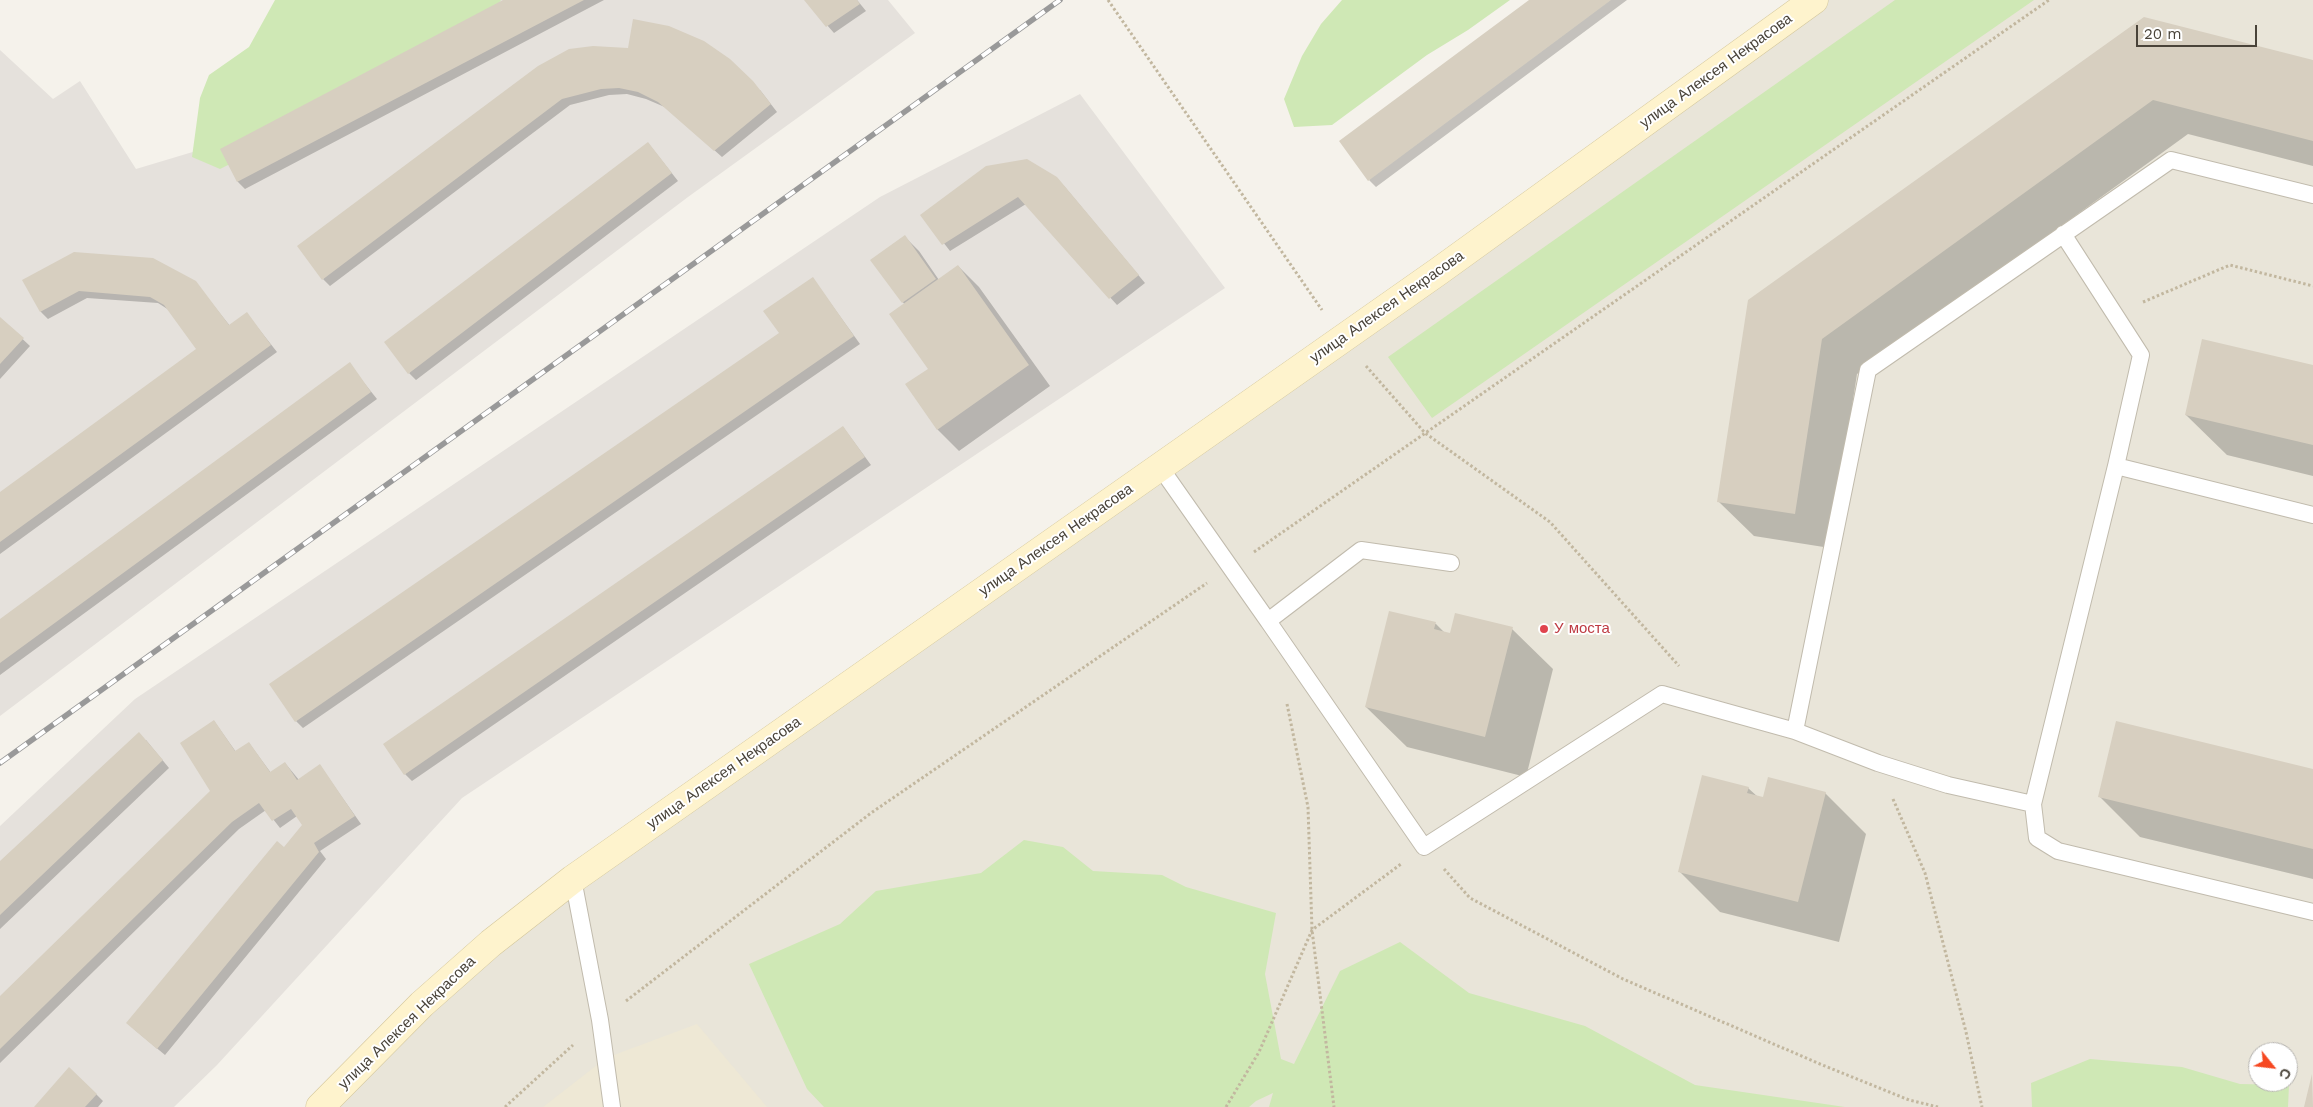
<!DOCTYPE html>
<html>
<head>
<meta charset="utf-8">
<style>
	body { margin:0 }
	#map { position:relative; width:2313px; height:1107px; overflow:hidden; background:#f5f2eb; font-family:"Work Sans",sans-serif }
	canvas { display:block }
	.north { position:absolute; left:2248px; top:1042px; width:50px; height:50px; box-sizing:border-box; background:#fff; border:1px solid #b6b4b0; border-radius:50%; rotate:119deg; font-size:14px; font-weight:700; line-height:20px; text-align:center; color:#494339 }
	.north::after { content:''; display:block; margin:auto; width:18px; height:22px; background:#f64821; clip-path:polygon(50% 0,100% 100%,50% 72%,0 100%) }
	.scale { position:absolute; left:2136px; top:25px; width:121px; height:22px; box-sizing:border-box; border:2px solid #494339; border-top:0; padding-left:6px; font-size:15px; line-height:18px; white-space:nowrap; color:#494339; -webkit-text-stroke:4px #fff; paint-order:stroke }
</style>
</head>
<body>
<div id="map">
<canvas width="2313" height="1107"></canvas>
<div class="north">С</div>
<div class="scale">20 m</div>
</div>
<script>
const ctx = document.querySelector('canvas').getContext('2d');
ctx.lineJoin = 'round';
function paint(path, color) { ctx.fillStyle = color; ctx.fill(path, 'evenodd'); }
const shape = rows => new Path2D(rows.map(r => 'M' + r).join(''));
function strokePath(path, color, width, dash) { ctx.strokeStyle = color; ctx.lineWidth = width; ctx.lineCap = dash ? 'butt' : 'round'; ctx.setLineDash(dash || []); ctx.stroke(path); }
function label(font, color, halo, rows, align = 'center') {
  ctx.font = font + ' "Work Sans",sans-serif'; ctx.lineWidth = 4; ctx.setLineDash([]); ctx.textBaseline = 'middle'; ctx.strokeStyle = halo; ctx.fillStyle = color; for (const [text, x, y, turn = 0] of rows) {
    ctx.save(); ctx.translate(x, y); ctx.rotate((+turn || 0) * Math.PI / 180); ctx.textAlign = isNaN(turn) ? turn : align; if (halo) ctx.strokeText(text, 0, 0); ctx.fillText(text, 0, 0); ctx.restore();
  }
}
paint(shape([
	[1814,0,2313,0,2313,1107,320,1107,422,1004],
	[2258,1052,2288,1052,2288,1082,2258,1082]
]), '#e9e5d9');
paint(shape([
	[483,0,888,0,915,33,688,197,0,716,0,50,53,99,80,81,136,169,196,151],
	[1080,94,1225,288,462,798,217,1065,174,1107,0,1107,0,826,135,699,880,197]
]), '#e5e1dc');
paint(shape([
	[697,1024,767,1107,543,1107,606,1058]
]), '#eee8d5');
paint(shape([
	[275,0,501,0,477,34,244,157,220,169,192,157,200,98,209,75,249,47],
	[1342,0,1510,0,1468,30,1427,55,1332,125,1294,127,1284,99,1302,56,1321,24],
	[1895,0,2034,0,1432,418,1388,357],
	[1024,840,1063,847,1093,871,1162,875,1186,887,1276,913,1265,974,1281,1059,1294,1064,1340,971,1400,942,1469,993,1585,1026,1695,1085,1845,1107,1269,1107,1273,1093,1256,1101,1249,1107,824,1107,807,1089,749,964,840,924,876,891,981,873],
	[2090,1059,2182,1067,2240,1084,2289,1085,2288,1107,2032,1107,2031,1083]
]), '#cfe8b5');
paint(shape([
	[506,0,604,0,245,189,238,182,222,150],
	[805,0,857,0,866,11,834,33],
	[1531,0,1627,0,1376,187,1369,180],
	[2144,18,2313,62,2313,166,2188,134,1857,374,1830,548,1754,536,1719,502,1749,301],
	[539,67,760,90,777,112,722,157,667,108,646,99,627,94,609,95,570,105,330,286,323,279],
	[648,143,678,181,416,380,409,373],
	[1064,186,1145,283,1117,305,1026,204,950,251,922,215],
	[905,237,919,251,939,280,958,266,979,287,1050,386,959,451,938,430,907,385,929,369,905,305,872,260],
	[813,279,860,344,303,728,296,721,780,333],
	[24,280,195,282,230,326,247,314,277,352,0,554,0,494,198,349,169,310,158,303,87,298,48,319,41,312],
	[0,318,30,346,0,379],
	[349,364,377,399,0,675,0,620],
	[2313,366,2313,476,2227,455,2186,415],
	[843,427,871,465,412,781,405,774],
	[1390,612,1436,624,1445,633,1451,635,1512,629,1553,669,1526,777,1407,747,1366,707],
	[214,721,236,752,249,743,271,773,285,763,299,780,320,766,361,824,320,851,326,859,165,1055,135,1030,303,825,297,816,280,828,266,810,239,829,0,1063,0,998,212,791],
	[146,740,169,768,0,929,0,863],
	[2313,770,2313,879,2140,837,2099,796],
	[1748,788,1758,797,1764,799,1825,793,1866,834,1839,942,1720,912,1679,871],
	[96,1094,103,1101,98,1107,35,1107]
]), '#0003');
paint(shape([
	[503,0,584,0,237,182,220,149],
	[804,0,857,0,860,4,826,27],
	[1529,0,1611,0,1368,181,1339,141],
	[2144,17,2313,60,2313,141,2153,100,1822,339,1795,514,1717,502,1748,300],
	[633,19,669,26,704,41,730,59,753,81,771,104,714,151,658,102,638,92,619,88,601,89,562,99,322,280,297,246,538,66,569,49,593,46,628,48],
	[648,142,672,173,408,374,384,342],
	[1027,159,1057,177,1139,275,1109,299,1018,197,942,245,920,215,986,166],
	[905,235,936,279,902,303,870,260],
	[74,252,153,258,196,281,229,325,247,312,271,345,0,542,0,492,196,349,164,305,150,297,79,291,40,312,22,280],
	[958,265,1029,365,937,430,905,384,928,369,889,314],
	[813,277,854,336,295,722,269,684,779,333,763,311],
	[0,317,24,338,0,364],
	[2202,339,2313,365,2313,445,2185,415],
	[350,362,371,392,0,663,0,619],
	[843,426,865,457,404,775,383,744],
	[1389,611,1436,622,1434,629,1450,633,1455,613,1513,627,1485,737,1365,707],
	[214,720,235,751,249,742,270,772,285,762,297,780,320,764,355,816,314,843,319,852,157,1049,126,1023,277,841,284,847,302,825,291,809,272,821,259,803,232,822,0,1049,0,996,210,791,180,743],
	[2116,721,2313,769,2313,849,2098,797],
	[139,732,163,760,0,915,0,861],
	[1702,775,1749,787,1747,793,1763,797,1768,777,1826,792,1798,902,1678,872],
	[69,1067,97,1094,85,1107,34,1107],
	[2312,1074,2313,1107,2304,1107]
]), '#d7cfc0');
const lane = shape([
	[2063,234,2141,355,2116,466],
	[1160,467,1268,621,1361,550,1451,563],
	[1268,621,1424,847,1662,694,1795,731,1878,763,1948,785,2033,804,2037,838,2058,851,2313,912],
	[1795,731,1868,370,2171,160,2313,195],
	[2033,804,2116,466,2313,515],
	[573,879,600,1020,612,1107]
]);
const secondary = shape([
	[320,1107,422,1004,491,943,573,879,1439,271,1814,0]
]);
strokePath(lane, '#c1bbad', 18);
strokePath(secondary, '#d4c79b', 29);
strokePath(shape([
	[1108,0,1322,310],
	[2143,302,2230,265,2313,286],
	[1366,366,1425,433,1550,522,1679,666],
	[1254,552,2049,0],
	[1287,704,1308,807,1312,930,1334,1107],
	[1893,799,1925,873,1966,1032,1982,1107],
	[1444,869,1470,898,1623,979,1820,1064,1909,1100,1938,1107],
	[626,1001,871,813,1207,583],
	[505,1107,573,1045],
	[1226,1107,1259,1052,1312,930,1401,864]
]), '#c2b79f', 3, [2.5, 2.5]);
strokePath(lane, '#fff', 16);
strokePath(secondary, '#fef3cd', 28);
const rail = shape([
	[0,763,1060,0]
]);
strokePath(rail, '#999', 5.5);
strokePath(rail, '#fff', 4, [11]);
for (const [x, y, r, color] of [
	[1544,629,5,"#e0444e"]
]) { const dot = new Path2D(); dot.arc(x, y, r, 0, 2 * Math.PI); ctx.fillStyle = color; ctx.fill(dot); strokePath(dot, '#fff', 2); }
label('15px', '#494339', '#fff', [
	["улица Алексея Некрасова",1716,71,-36],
	["улица Алексея Некрасова",1387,307,-35],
	["улица Алексея Некрасова",1056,540,-35],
	["улица Алексея Некрасова",724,773,-35],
	["улица Алексея Некрасова",407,1023,-44]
]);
label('15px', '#be3a42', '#fff', [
	["У моста",1554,629]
], 'left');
</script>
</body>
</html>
